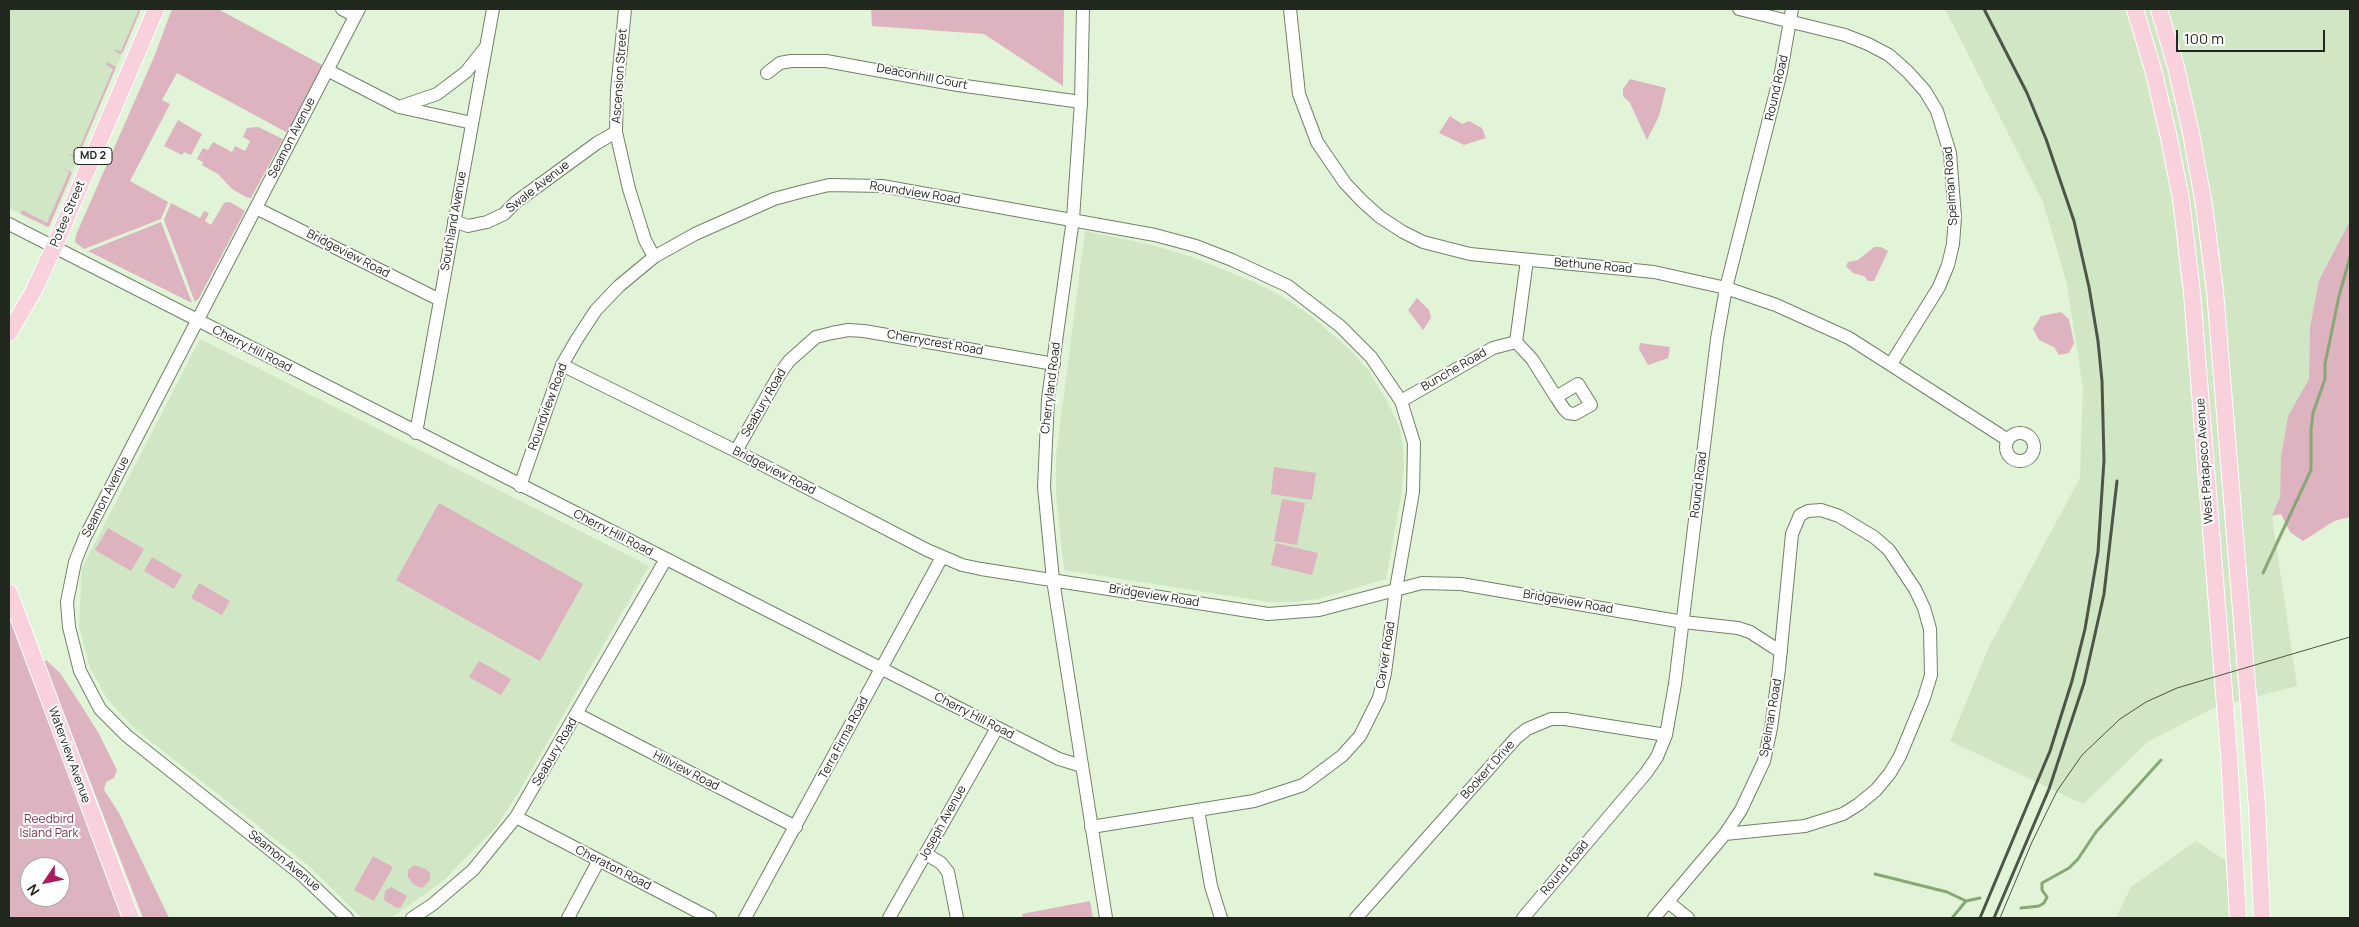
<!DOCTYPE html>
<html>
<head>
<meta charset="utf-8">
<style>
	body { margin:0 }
	#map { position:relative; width:2359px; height:927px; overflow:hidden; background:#e1f4d7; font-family:Manrope,sans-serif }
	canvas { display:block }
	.frame { position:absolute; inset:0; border:10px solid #21281d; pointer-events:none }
	.north { position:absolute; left:20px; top:857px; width:50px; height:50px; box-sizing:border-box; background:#fff; border:1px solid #a6a9a5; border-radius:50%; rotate:236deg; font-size:14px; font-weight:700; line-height:20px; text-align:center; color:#21281d }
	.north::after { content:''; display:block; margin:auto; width:18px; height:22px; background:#a91d5d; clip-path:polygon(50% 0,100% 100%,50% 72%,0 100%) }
	.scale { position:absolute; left:2176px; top:30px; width:149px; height:22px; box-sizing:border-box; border:2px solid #21281d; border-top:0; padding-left:6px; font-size:15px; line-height:18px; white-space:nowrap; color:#21281d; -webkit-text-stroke:4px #fff; paint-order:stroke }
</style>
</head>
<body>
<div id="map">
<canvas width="2359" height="927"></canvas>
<div class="frame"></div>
<div class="north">N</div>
<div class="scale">100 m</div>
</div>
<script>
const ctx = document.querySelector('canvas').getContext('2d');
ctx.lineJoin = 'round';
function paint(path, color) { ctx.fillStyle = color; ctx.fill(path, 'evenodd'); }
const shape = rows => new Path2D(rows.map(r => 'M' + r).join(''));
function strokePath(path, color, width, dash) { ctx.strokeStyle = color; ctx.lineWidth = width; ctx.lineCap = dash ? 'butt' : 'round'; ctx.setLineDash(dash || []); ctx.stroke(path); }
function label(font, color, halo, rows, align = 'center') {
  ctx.font = font + ' Manrope,sans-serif'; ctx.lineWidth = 4; ctx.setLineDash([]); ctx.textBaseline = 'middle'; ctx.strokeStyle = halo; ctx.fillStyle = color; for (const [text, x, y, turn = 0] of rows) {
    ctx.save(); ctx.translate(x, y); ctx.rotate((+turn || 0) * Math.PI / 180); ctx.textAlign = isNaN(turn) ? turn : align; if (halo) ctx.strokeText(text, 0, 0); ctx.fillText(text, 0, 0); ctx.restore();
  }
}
paint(shape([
	[9,9,141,9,48,228,9,208],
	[1945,9,2350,9,2350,221,2319,280,2310,327,2309,379,2288,416,2281,457,2280,512,2272,517,2297,686,2213,708,2148,742,2083,804,1950,741,1989,647,2080,478,2083,388,2067,284,2043,202],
	[1085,231,1152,245,1192,257,1254,282,1283,297,1311,316,1351,351,1369,371,1388,403,1399,426,1403,446,1404,465,1401,497,1386,579,1318,599,1294,602,1269,602,1064,570,1056,494,1056,456],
	[200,339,649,566,518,793,496,827,444,880,391,918,362,918,309,866,134,728,108,700,90,668,79,626,82,568],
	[2196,841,2228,862,2229,918,2116,918,2131,887]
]), '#d0e6c4');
paint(shape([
	[139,9,141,9,123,52,120,54,113,50,121,51],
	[172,9,218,9,324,66,289,131,286,132,177,73,162,100,170,104,130,181,168,202,161,219,84,249,75,242,76,235,154,57],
	[871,9,1064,9,1063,86,984,34,872,26],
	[107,62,116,67,77,159,68,154,76,156,113,69,106,65],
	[1630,79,1666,88,1659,116,1647,140,1630,103,1623,96,1623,89],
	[1450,116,1462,124,1469,121,1482,128,1486,138,1464,145,1439,133],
	[178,120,202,134,191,155,184,152,182,155,164,146],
	[258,127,283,139,251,198,248,198,232,189,218,174,202,165,203,162,197,159,203,148,208,150,213,142,232,152,235,146,245,151,250,141,243,137,247,128],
	[63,168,72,173,49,227,21,214,22,210,47,223,69,173],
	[230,202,245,211,199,298,195,302,164,220,171,203,200,218,204,211,209,213,205,221,211,225,224,203],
	[2350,221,2350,517,2334,521,2303,541,2290,532,2281,514,2272,516,2280,497,2281,457,2288,416,2309,379,2310,327,2319,280],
	[161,222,192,303,88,251],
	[1874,247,1881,247,1888,251,1874,281,1868,281,1864,276,1853,273,1846,266,1848,262,1858,260],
	[1417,298,1429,310,1431,318,1423,330,1408,310],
	[2061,312,2069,319,2074,343,2069,353,2059,355,2054,347,2039,340,2033,329,2041,316],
	[1640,343,1670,347,1668,358,1648,365,1639,349],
	[1274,467,1316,473,1312,500,1271,494],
	[1282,499,1305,503,1297,545,1274,541],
	[439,503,583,584,540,661,396,580],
	[108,528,144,549,131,571,95,550],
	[1276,543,1318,553,1312,575,1271,565],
	[152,557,182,575,174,589,144,571],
	[199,583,230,601,222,615,191,598],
	[9,614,125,918,9,918],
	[30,867,60,867,60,897,30,897],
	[46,660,60,673,79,702,98,732,117,770,114,778,106,782,104,790,119,813,169,918,143,918,44,662],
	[479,661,511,679,501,695,469,677],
	[373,856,393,867,374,901,354,890],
	[414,865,426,869,430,873,430,880,422,888,414,885,408,877,408,870],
	[391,887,407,896,401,907,397,908,384,900,385,891],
	[1090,901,1093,918,1023,918,1022,914]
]), '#ddb3bf');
strokePath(shape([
	[2263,573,2311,470,2311,430,2313,413,2325,379,2325,364,2339,296,2350,257],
	[1875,874,1947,892,1966,901],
	[2021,908,2039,906,2044,903,2047,897,2042,890,2042,883,2069,868,2078,859,2096,832,2161,760],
	[1952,918,1966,901,1980,898]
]), '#87a776', 3);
const minor = shape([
	[342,9,355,16],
	[625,9,617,90,616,132,629,189,645,240,654,257],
	[1083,9,1081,102,1073,219,1048,399,1044,487,1053,580,1106,918],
	[1290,9,1299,94,1317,142,1345,183,1362,201,1380,217,1403,232,1423,242,1470,254,1654,272,1726,288,1776,305,1849,338,2008,440],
	[1739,9,1845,35,1868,44,1889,55,1908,72,1925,91,1937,111,1950,153,1955,217,1953,244,1948,265,1939,287,1891,364],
	[327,70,399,107,472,123],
	[767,73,780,63,791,61,826,61,958,85,1081,102],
	[399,107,437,94,466,72,485,48],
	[256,208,440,300],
	[454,221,468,226,487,222,504,214,516,202,597,143,616,132],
	[9,224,1059,759,1082,766],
	[1516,342,1532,359,1556,397,1564,409,1568,413,1575,414,1591,405,1578,384,1556,397],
	[1516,342,1527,260],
	[562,365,736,451,927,550,962,565,981,569,1268,614,1319,610,1422,583,1461,584,1683,622,1738,628,1750,632,1781,652],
	[1401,401,1493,348,1516,342],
	[416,433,493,9],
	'2006 447a14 14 0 1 1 28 0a14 14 0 1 1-28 0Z',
	[736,451,779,375,789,361,816,337,832,333,848,330,864,331,1054,364],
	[520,486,562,365,577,339,596,310,619,286,654,257,695,234,774,199,800,192,829,185,882,186,1155,235,1196,246,1232,260,1288,286,1340,326,1371,357,1401,401,1414,443,1413,492,1396,589,1385,673,1379,698,1360,736,1342,756,1303,785,1254,801,1091,827],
	[577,714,796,827],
	[1198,810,1211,886,1221,918],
	[516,817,710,918],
	[926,854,941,863,948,872,957,918],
	[1668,902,1688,918],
	[347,918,302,875,127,736,100,709,80,671,69,627,67,602,75,562,85,537,359,9],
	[412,918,432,905,473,870,516,817,666,559],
	[568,918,599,860],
	[745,918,942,557],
	[889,918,997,728],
	[1356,918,1516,738,1527,729,1551,719,1565,719,1666,735],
	[1523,918,1646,773,1657,757,1666,735,1675,684,1717,339,1726,288,1781,72,1792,9],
	[1654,918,1725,834,1741,810,1764,761,1771,728,1779,669,1792,534,1800,515,1808,511,1821,510,1839,516,1874,537,1889,550,1915,589,1924,608,1930,629,1931,675,1924,698,1900,756,1890,773,1876,790,1859,804,1843,814,1805,826,1725,834]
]);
const major = shape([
	[2135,9,2154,73,2169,138,2181,199,2192,293,2229,755,2238,918],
	[2159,9,2176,67,2191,133,2204,205,2215,291,2257,807,2262,918],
	[9,333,33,292,54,247,156,9],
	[9,592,131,918]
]);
strokePath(minor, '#718268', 14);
strokePath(major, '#fff', 18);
strokePath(minor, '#fff', 12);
strokePath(major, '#f9d1dd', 16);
strokePath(shape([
	[2000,918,2032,842,2057,791,2082,755,2120,719,2146,702,2177,688,2350,637]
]), '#4c5647', 1);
strokePath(shape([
	[1980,918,2050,751,2072,681,2085,629,2098,552,2104,460,2102,381,2098,341,2089,287,2074,221,2046,139,2027,93,1984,9],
	[1994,918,2049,789,2084,683,2104,594,2117,481]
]), '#4c5647', 3);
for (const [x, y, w] of [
	[93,156,38]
]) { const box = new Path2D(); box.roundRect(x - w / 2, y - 8.5, w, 17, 4); ctx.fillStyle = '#fff'; ctx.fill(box); strokePath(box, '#21281d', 1); }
label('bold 11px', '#21281d', null, [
	["MD 2",93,156]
]);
label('12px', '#21281d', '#fff', [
	["Ascension Street",620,76,-86],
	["Deaconhill Court",922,77,11],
	["Round Road",1777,88,-77],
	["Seamon Avenue",292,138,-63],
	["Spelman Road",1951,186,-94],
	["Swale Avenue",538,187,-38],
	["Roundview Road",915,193,9],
	["Potee Street",68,214,-67],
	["Southland Avenue",454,221,-80],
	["Bridgeview Road",348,254,27],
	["Bethune Road",1593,266,5],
	["Cherrycrest Road",935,343,10],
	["Cherry Hill Road",252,349,27],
	["Bunche Road",1454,370,-30],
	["Cherryland Road",1051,388,-83],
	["Seabury Road",764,403,-60],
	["Roundview Road",548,407,-70],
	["West Patapsco Avenue",2205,461,-94],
	["Bridgeview Road",774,471,27],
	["Round Road",1699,485,-83],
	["Seamon Avenue",106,497,-63],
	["Cherry Hill Road",613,533,27],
	["Bridgeview Road",1154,596,9],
	["Bridgeview Road",1568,602,10],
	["Carver Road",1386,655,-81],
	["Cherry Hill Road",974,716,27],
	["Spelman Road",1771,718,-80],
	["Terra Firma Road",844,738,-62],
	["Seabury Road",555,752,-60],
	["Waterview Avenue",69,755,70],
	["Bookert Drive",1488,770,-48],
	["Hillview Road",686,771,27],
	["Joseph Avenue",943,823,-61],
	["Seamon Avenue",284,861,39],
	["Cheraton Road",613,868,27],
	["Round Road",1565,868,-50]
]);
label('12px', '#7e334f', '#fff', [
	["Reedbird",49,820],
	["Island Park",49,834]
]);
</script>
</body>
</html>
